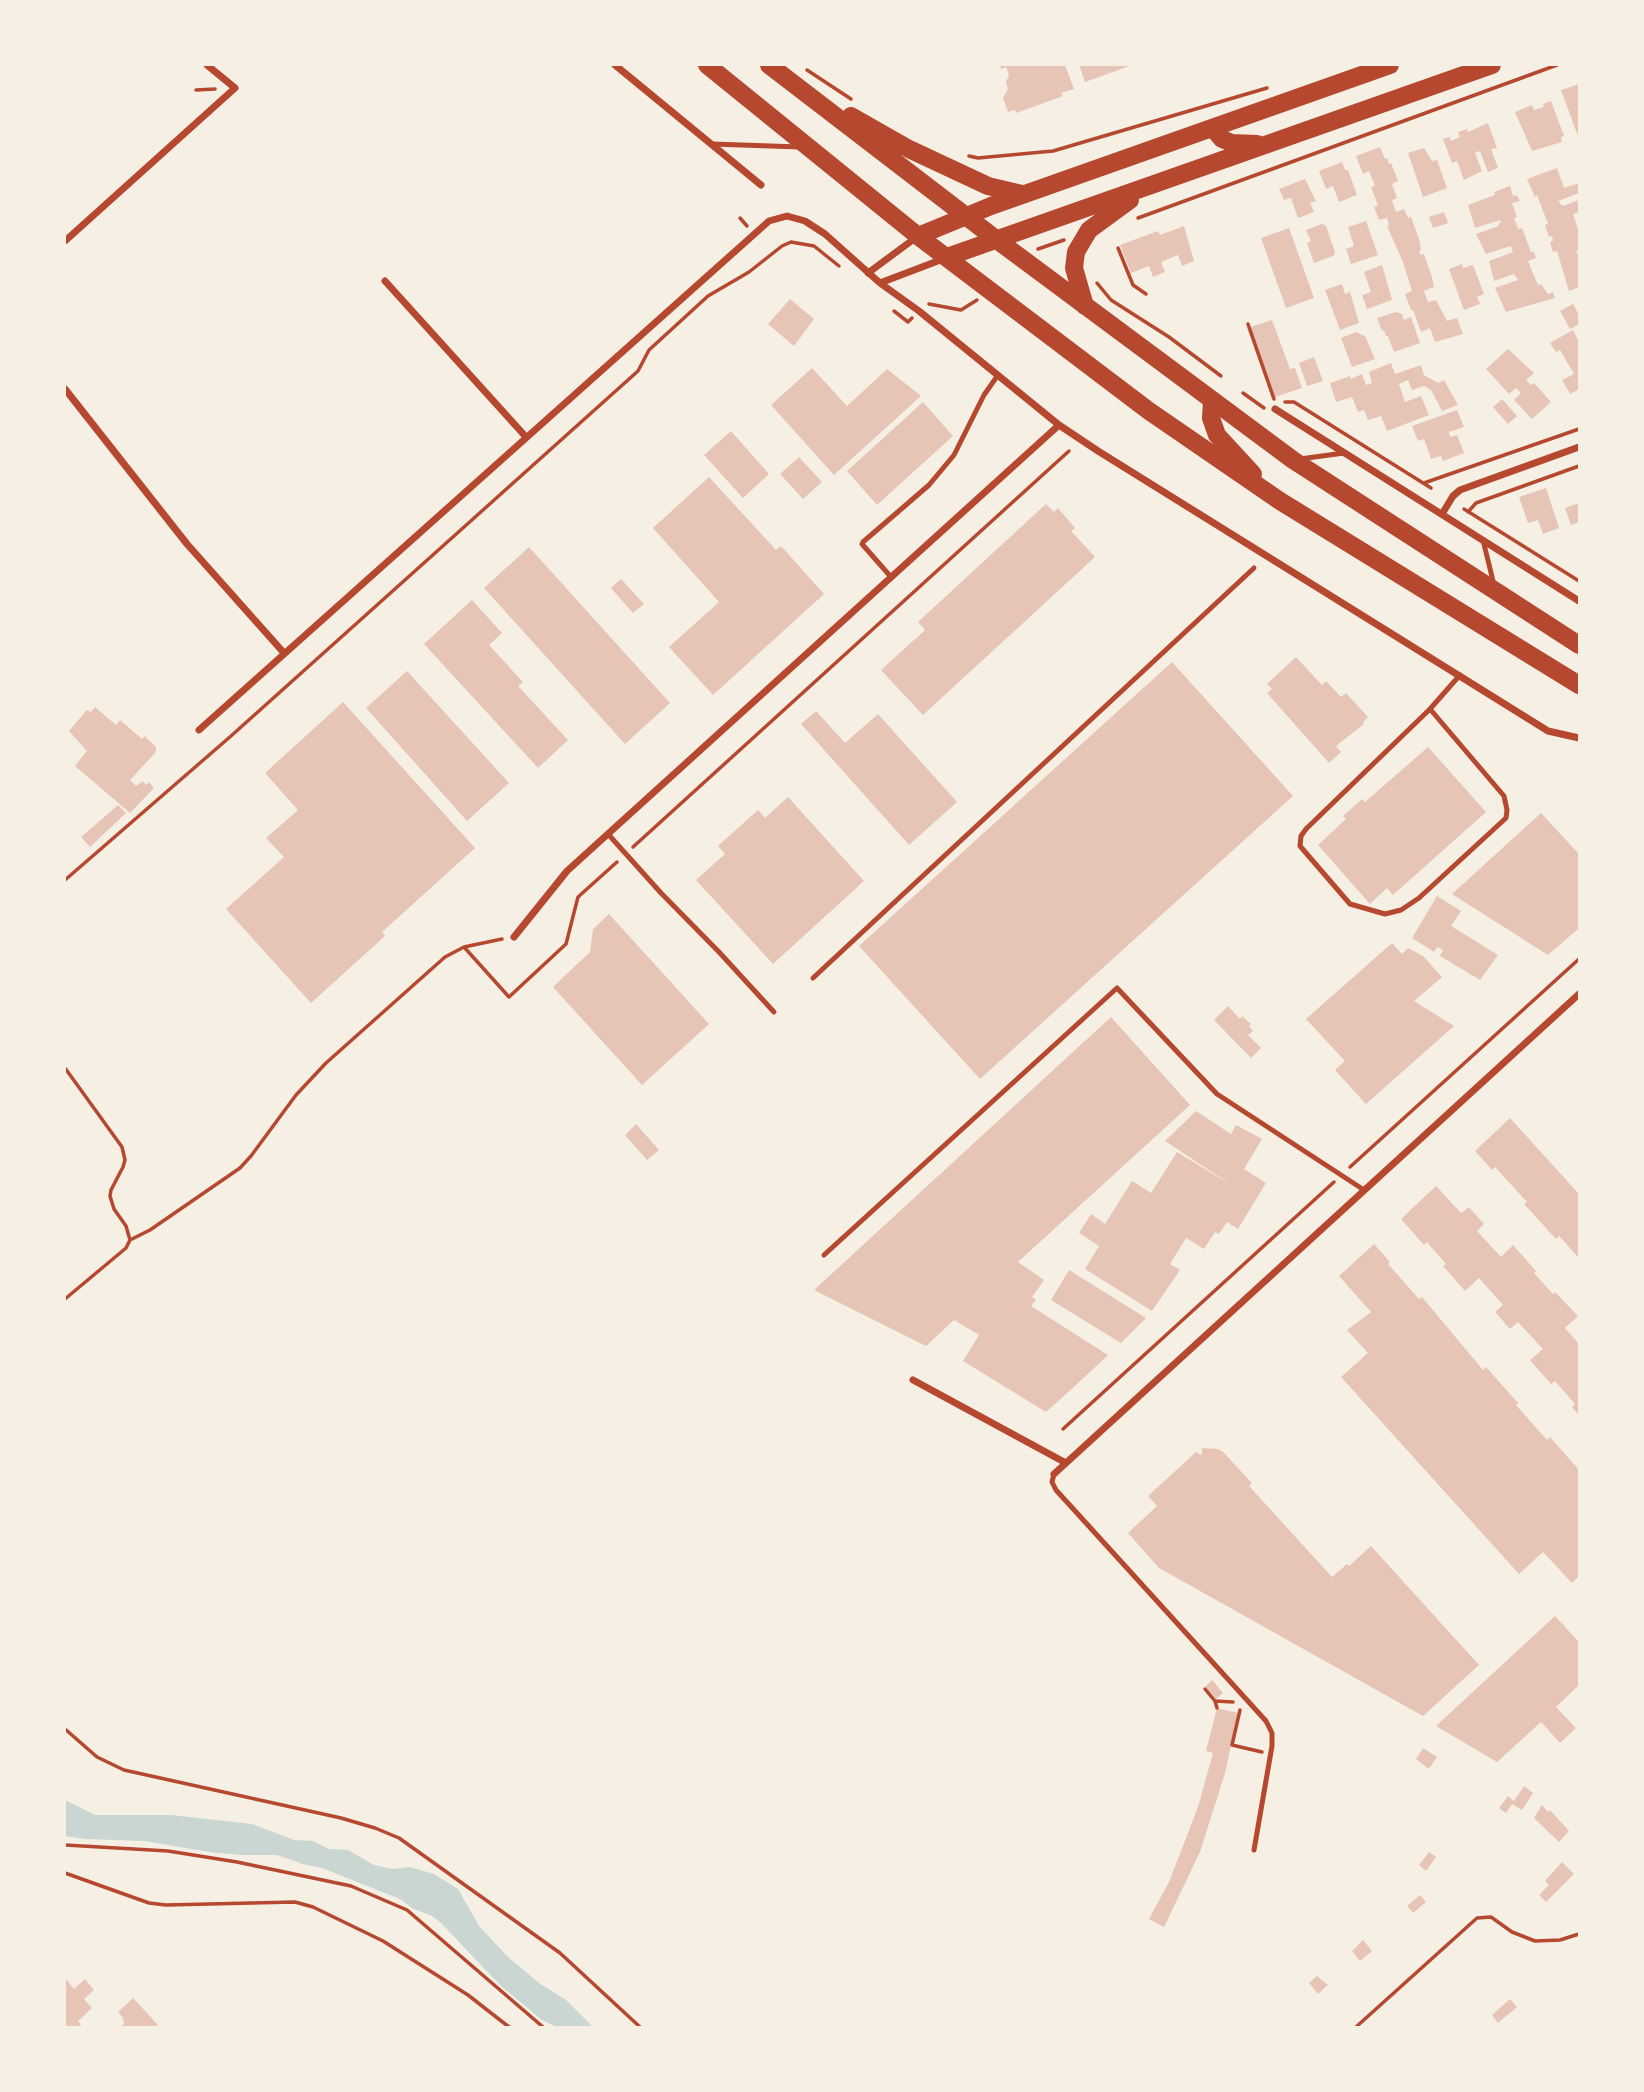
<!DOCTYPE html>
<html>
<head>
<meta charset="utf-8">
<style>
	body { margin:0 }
	#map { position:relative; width:1644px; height:2092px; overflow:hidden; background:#f6efe4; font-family:Figtree,sans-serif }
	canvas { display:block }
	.frame { position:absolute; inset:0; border:66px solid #f6efe4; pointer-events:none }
</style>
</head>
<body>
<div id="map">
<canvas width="1644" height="2092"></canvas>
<div class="frame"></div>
</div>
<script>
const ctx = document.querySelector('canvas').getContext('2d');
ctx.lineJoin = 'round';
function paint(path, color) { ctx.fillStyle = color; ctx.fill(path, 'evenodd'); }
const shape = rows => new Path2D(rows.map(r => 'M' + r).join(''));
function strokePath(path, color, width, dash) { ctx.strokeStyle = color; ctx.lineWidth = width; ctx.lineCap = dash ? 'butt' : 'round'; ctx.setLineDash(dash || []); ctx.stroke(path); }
paint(shape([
	[65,1800,95,1815,171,1815,252,1824,294,1840,313,1841,329,1849,348,1850,374,1865,392,1869,410,1867,434,1874,458,1889,479,1926,508,1957,539,1983,566,2000,593,2027,557,2027,542,2020,500,1985,441,1923,432,1916,412,1908,400,1899,322,1868,303,1864,277,1855,241,1855,209,1852,144,1841,85,1839,65,1836]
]), '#c9d6d2');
paint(shape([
	[1000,65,1065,65,1074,89,1061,93,1063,96,1016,113,1015,110,1008,112,1003,98,1008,89,1006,82,1009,75,1006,67,1001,69],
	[1079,65,1132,65,1085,82],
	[1579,84,1579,139,1561,90],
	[1551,101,1564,136,1561,137,1562,142,1532,151,1515,112,1532,105,1534,110,1544,107,1543,104],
	[1488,123,1497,148,1491,149,1498,168,1488,172,1480,151,1475,153,1482,171,1464,180,1457,161,1452,163,1443,139,1450,137,1451,141,1460,137,1458,132,1467,129,1468,132],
	[1380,147,1385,159,1387,158,1389,164,1391,163,1398,181,1392,184,1397,198,1392,200,1396,212,1404,209,1408,218,1411,217,1419,239,1421,250,1419,251,1421,255,1424,254,1432,277,1434,287,1424,291,1428,302,1436,300,1447,321,1457,318,1463,334,1435,342,1430,328,1421,332,1413,310,1411,310,1405,294,1412,291,1403,262,1387,226,1389,225,1387,218,1379,220,1374,207,1378,205,1371,187,1375,186,1369,171,1363,174,1356,156],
	[1424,148,1432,161,1437,160,1447,188,1423,197,1408,153],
	[1342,162,1345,170,1348,170,1357,195,1339,202,1333,186,1326,189,1319,171],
	[1557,168,1564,188,1579,183,1579,193,1558,201,1563,206,1579,200,1579,212,1573,214,1579,232,1579,250,1576,251,1579,258,1579,287,1569,291,1557,251,1553,252,1550,242,1553,241,1552,236,1549,237,1545,225,1548,224,1537,195,1535,197,1527,179],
	[1305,179,1316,201,1310,203,1314,212,1298,218,1291,198,1284,200,1279,189],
	[1510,186,1513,196,1517,195,1520,201,1512,203,1517,217,1514,218,1518,229,1522,228,1531,252,1534,252,1536,258,1528,261,1532,271,1538,285,1541,284,1548,294,1553,292,1555,298,1506,312,1495,288,1518,280,1514,274,1494,281,1489,261,1513,252,1511,246,1486,254,1476,234,1499,226,1498,224,1501,223,1500,220,1475,228,1468,205,1495,195,1494,192],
	[1444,212,1448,223,1433,228,1429,217],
	[1366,221,1378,255,1351,264,1346,249,1354,246,1348,227],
	[1322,224,1326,226,1335,252,1333,256,1314,263,1307,243,1311,241,1306,230],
	[1184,226,1194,261,1182,266,1178,255,1161,262,1165,272,1153,277,1149,266,1131,273,1120,245,1158,231,1160,235],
	[1289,228,1314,298,1286,308,1261,238],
	[1462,264,1463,268,1473,265,1484,294,1477,297,1480,304,1464,310,1449,269],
	[1382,265,1392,300,1367,309,1362,295,1371,292,1364,272],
	[1342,284,1345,294,1350,292,1359,323,1340,330,1325,290],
	[790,299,814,319,794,346,768,324],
	[1573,304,1579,315,1579,324,1570,329,1560,311],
	[1396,312,1402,314,1404,320,1411,317,1420,343,1394,352,1388,336,1386,336,1384,330,1382,331,1377,318],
	[1272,320,1290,369,1295,368,1302,388,1272,398,1247,328],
	[1573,330,1579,342,1579,389,1570,394,1562,380,1574,374,1560,350,1556,352,1550,343],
	[1356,332,1365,336,1375,359,1352,367,1341,338],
	[1508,349,1534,373,1526,380,1531,385,1534,383,1551,402,1532,419,1514,400,1521,393,1516,388,1509,394,1486,369],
	[1314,357,1323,381,1307,386,1299,363],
	[1391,363,1395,374,1421,365,1424,375,1438,383,1444,380,1458,405,1442,411,1431,390,1424,386,1412,390,1408,380,1399,384,1405,402,1421,396,1429,415,1387,431,1381,416,1368,420,1364,410,1358,412,1352,397,1336,402,1330,383,1350,376,1351,379,1362,374,1366,385,1372,383,1369,372],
	[812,368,847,406,887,369,921,396,834,475,771,405],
	[1502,399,1517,416,1508,424,1493,407],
	[923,402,953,436,877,505,847,471],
	[1457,410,1464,427,1449,432,1450,437,1457,435,1464,453,1443,461,1441,456,1431,459,1424,439,1418,441,1412,426],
	[731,431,769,474,743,498,704,455],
	[799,457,822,482,803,499,780,474],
	[709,477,776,550,781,546,824,594,713,695,669,647,719,602,653,528],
	[1546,488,1559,528,1543,534,1538,520,1528,523,1519,497],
	[1579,503,1579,522,1571,525,1565,508],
	[1046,504,1054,512,1058,508,1075,528,1071,531,1095,557,923,715,881,670,925,630,918,622],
	[529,547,670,703,625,744,484,588],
	[621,579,644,604,633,613,611,588],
	[472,600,502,633,489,645,523,682,518,686,568,740,538,768,424,644],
	[1296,657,1322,685,1326,681,1341,697,1346,693,1368,717,1363,722,1364,724,1336,746,1341,752,1329,763,1267,693,1272,689,1267,684],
	[1172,662,1293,796,980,1079,859,946],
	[407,671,509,783,467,821,366,708],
	[343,702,475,848,382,932,385,936,311,1003,226,909,284,857,266,838,298,810,265,773],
	[95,707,116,725,120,720,142,739,145,736,156,747,156,752,130,780,136,786,143,781,146,785,149,782,154,788,130,813,75,766,87,751,69,731,87,710,91,712],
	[816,711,845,743,878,714,957,802,909,845,801,724],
	[1428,747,1486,812,1393,895,1387,888,1370,904,1318,845,1346,819,1343,816,1362,799,1365,802],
	[788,797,864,881,773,964,696,880,725,854,718,846,758,810,765,818],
	[118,805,126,813,90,847,81,837],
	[1541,813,1579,854,1579,928,1548,955,1452,894],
	[1437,896,1461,911,1451,926,1498,955,1480,980,1440,956,1443,950,1437,947,1434,952,1412,938],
	[609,914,709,1024,642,1085,553,987,590,952,593,929],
	[1392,943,1402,954,1408,948,1423,956,1442,977,1414,1001,1454,1026,1366,1104,1335,1070,1345,1061,1306,1019],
	[1228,1006,1240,1019,1242,1016,1251,1024,1249,1026,1253,1031,1248,1035,1261,1048,1251,1058,1214,1020],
	[1111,1017,1190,1105,1018,1262,1044,1280,1032,1297,1036,1300,1031,1306,1108,1355,1076,1385,1046,1412,963,1361,979,1335,954,1320,926,1346,814,1290],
	[1196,1111,1231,1134,1236,1125,1262,1139,1244,1169,1266,1183,1238,1229,1227,1222,1219,1234,1215,1232,1204,1249,1186,1238,1170,1264,1180,1270,1152,1311,1085,1269,1099,1246,1079,1233,1091,1214,1105,1224,1132,1181,1151,1193,1177,1152,1233,1186,1165,1141],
	[1510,1118,1579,1194,1579,1258,1559,1236,1556,1239,1524,1204,1527,1202,1495,1167,1492,1170,1475,1151],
	[636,1124,659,1150,647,1160,625,1135],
	[1436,1186,1461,1213,1469,1207,1484,1224,1477,1231,1501,1257,1513,1245,1536,1271,1534,1273,1553,1294,1555,1292,1578,1316,1565,1328,1579,1344,1579,1415,1572,1407,1575,1404,1555,1381,1551,1384,1530,1360,1543,1349,1518,1322,1510,1329,1495,1312,1503,1305,1479,1278,1465,1291,1443,1266,1446,1264,1427,1242,1424,1245,1401,1219],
	[1374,1244,1390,1262,1388,1264,1419,1299,1422,1297,1483,1370,1486,1367,1518,1403,1516,1405,1547,1440,1550,1437,1579,1470,1579,1576,1572,1583,1543,1552,1519,1574,1341,1377,1368,1353,1347,1330,1371,1312,1339,1276],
	[1069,1270,1146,1318,1121,1343,1051,1300],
	[1202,1448,1218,1449,1223,1452,1252,1483,1249,1486,1332,1577,1347,1564,1349,1566,1371,1546,1479,1665,1423,1716,1159,1568,1128,1533,1157,1506,1148,1496,1196,1452,1202,1455],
	[1555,1616,1579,1642,1579,1685,1556,1707,1576,1728,1560,1743,1541,1722,1497,1762,1436,1726],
	[1212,1680,1223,1693,1216,1699,1205,1687],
	[1217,1708,1238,1713,1225,1773,1200,1852,1164,1927,1149,1919,1169,1882,1198,1807,1213,1753,1206,1751],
	[1423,1748,1437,1757,1429,1769,1416,1759],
	[1524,1786,1533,1793,1522,1810,1512,1804,1506,1813,1499,1808,1508,1796,1514,1801],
	[1542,1805,1548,1812,1550,1810,1569,1831,1559,1842,1534,1818],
	[1429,1852,1436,1857,1426,1871,1419,1865],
	[1562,1862,1574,1874,1546,1902,1539,1895,1549,1885,1545,1881],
	[1420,1895,1426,1902,1413,1913,1407,1906],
	[1363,1940,1372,1951,1360,1961,1352,1951],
	[1317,1976,1328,1985,1318,1994,1309,1983],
	[65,1978,74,1989,85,1979,94,1990,84,1999,92,2008,78,2021,81,2025,79,2027,65,2027],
	[133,1998,158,2025,156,2027,120,2027,124,2024,123,2018,118,2012],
	[1510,1999,1517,2007,1498,2023,1492,2015]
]), '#e6c5b7');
strokePath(shape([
	[807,70,851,99],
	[196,90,215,89],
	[969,156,978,158,1053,151,1267,88],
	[740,218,747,226],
	[1138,218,1557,65],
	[1118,248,1133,285,1146,294],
	[1038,249,1064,240],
	[1097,283,1111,300,1169,337,1221,376],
	[929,304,961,310,977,300],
	[894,311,908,322,912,318],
	[1248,324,1274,399],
	[1243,393,1264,408],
	[1285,402,1294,402,1431,488],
	[1424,483,1579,429],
	[1464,509,1579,581],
	[1468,512,1476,503,1579,466],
	[633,847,1069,451],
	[65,880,231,736,638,371,649,350,708,296,749,272,782,246,791,242,814,246,839,266],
	[464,947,509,997,566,944,578,897,617,862],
	[65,1068,122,1147,125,1160,123,1167,111,1190,110,1196,114,1209,126,1226,130,1240,126,1248,65,1299],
	[1350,1167,1579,959],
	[130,1240,150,1230,240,1168,251,1156,296,1095,326,1063,445,957,464,947,502,939],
	[1063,1429,1334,1182],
	[1205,1689,1215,1701,1233,1702],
	[1215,1701,1217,1708],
	[1240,1710,1232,1745,1262,1752],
	[65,1729,97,1757,124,1770,341,1818,375,1828,399,1838,560,1953,640,2027],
	[65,1845,168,1851,237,1862,351,1886,407,1910,543,2027],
	[65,1873,149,1903,166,1905,295,1902,313,1907,383,1941,468,1995,509,2027],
	[1356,2027,1477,1918,1491,1917,1512,1932,1535,1941,1560,1940,1579,1934]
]), '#b5482f', 3.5);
strokePath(shape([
	[712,144,800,147],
	[1300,459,1344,453],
	[1483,540,1494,585],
	[891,577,862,544,863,542,929,485,954,455,984,395,998,375],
	[1430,709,1504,796,1507,810,1506,818,1419,898,1401,910,1385,914,1350,904,1300,846,1301,836,1306,829,1430,709,1460,675],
	[608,834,661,893,719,952,774,1012],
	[813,978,1254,568],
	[824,1255,1117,988,1217,1094,1364,1190],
	[1054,1474,1052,1482,1056,1490,1266,1721,1272,1733,1272,1746,1254,1850]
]), '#b5482f', 5);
strokePath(shape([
	[615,65,761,185],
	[65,241,235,88,207,65],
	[868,273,918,236],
	[385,281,526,437],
	[880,283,919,311,1059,425,1098,451,1548,731,1579,738],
	[65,389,187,544,284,653],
	[1275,409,1579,601],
	[1442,514,1453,496,1460,490,1579,447],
	[199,730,769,221,787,216,805,221,825,234,880,283,943,259],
	[514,937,567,871,1059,425],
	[913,1380,1066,1463],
	[1054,1474,1579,994]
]), '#b5482f', 7);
strokePath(shape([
	[707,65,918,236,1149,411,1280,501,1579,685],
	[769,65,997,240,1293,460,1579,645],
	[851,116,909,149,988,186,1022,194],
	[1213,128,1222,139,1232,143,1257,144],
	[918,236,991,206,1390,65],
	[947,257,1492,65],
	[1085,306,1074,268,1076,252,1089,230,1130,200],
	[1212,401,1211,418,1217,435,1253,474]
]), '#b5482f', 18);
</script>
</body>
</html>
